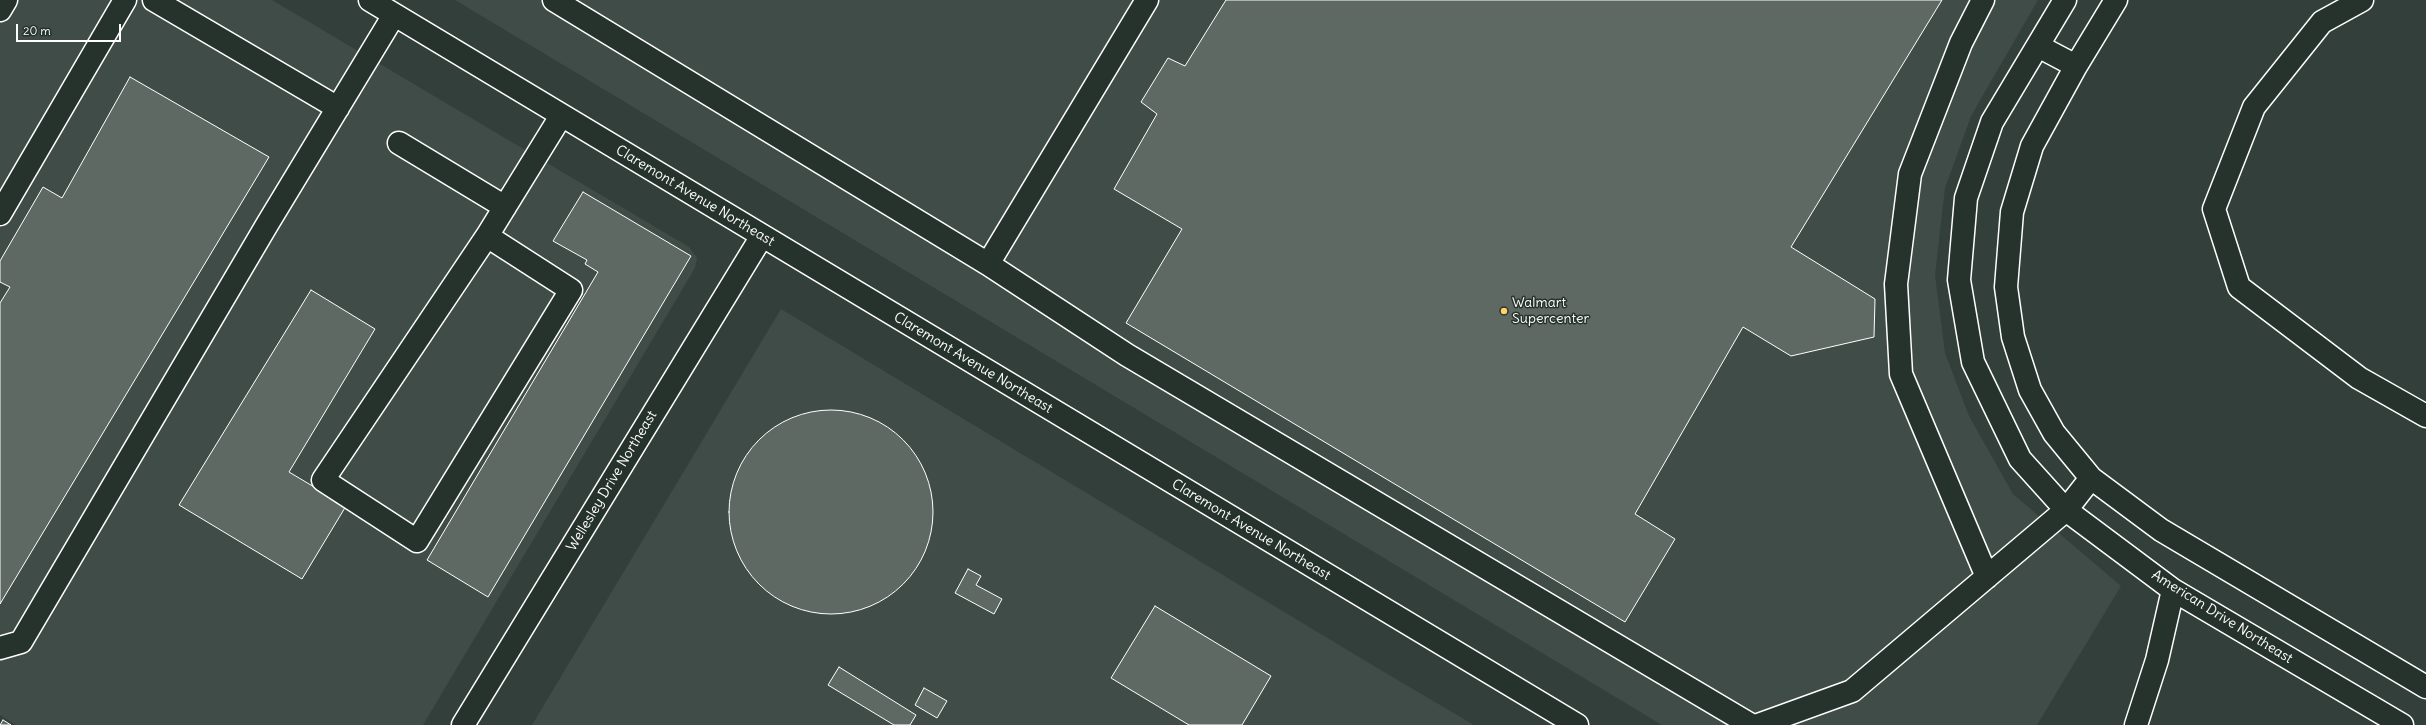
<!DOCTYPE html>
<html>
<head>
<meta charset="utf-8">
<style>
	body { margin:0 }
	#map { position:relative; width:2426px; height:725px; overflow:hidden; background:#333f3a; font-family:Delius,sans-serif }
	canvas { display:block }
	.scale { position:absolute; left:16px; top:24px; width:105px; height:18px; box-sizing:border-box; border:2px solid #fff; border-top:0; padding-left:5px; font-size:12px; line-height:14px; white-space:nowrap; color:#fff; -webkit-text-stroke:3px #26332d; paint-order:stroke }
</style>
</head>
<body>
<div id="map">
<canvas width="2426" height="725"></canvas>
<div class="scale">20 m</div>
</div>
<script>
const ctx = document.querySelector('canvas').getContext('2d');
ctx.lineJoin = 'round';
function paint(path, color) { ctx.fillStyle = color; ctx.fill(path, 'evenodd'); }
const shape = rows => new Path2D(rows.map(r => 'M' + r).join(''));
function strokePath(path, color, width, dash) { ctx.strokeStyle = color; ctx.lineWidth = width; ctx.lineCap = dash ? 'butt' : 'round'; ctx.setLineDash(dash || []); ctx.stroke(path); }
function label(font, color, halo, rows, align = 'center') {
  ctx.font = font + ' Delius,sans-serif'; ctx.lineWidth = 3; ctx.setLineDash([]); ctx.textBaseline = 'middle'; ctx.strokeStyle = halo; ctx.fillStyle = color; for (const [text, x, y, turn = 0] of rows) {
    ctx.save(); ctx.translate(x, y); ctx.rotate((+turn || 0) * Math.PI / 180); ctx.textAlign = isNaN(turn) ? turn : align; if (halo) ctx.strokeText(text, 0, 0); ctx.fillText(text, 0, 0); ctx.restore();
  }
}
paint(shape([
	[0,0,272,0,689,247,697,258,695,268,423,725,16,725,0,715],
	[455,0,2038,0,1971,116,1945,188,1935,275,1945,353,1969,416,2013,494,2121,586,2037,725,1662,725],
	[781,309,1374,666,1474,725,532,725]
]), '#404c47');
const building = shape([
	[1226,0,1942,0,1791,247,1875,299,1874,337,1791,356,1743,327,1635,514,1675,539,1625,622,1126,323,1182,229,1114,189,1157,114,1141,102,1168,58,1185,66,1226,0],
	[130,77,269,157,0,604,0,303,10,287,0,282,0,261,43,187,62,198,130,77],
	[583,192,691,256,488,597,427,560,598,272,585,264,587,260,553,241,583,192],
	[311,290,375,329,289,472,346,506,302,579,179,505,311,290],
	'729 512a102 102 0 1 1 204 0a102 102 0 1 1-204 0Z',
	[968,569,981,576,976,585,1002,599,994,614,955,593,968,569],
	[1155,606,1271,676,1242,725,1189,725,1111,678,1155,606],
	[839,667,916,715,910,725,894,725,828,685,839,667],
	[924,688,947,701,937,718,915,705,924,688],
	[3,720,11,725,0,725,3,720]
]);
paint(building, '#5f6964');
strokePath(building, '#fff', 1);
const minor = shape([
	[154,0,338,108],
	[370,0,1577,725],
	[554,0,988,264],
	[1147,0,988,264,1127,355,1751,725],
	[1983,0,1961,43,1910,174,1896,284,1901,374,1987,577],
	[2065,0,1992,122,1966,198,1959,280,1973,362,2020,459,2066,510,2173,590,2402,725],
	[2116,0,2076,66,2032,146,2012,212,2006,287,2013,337,2030,390,2054,433,2091,478,2161,530,2426,687],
	[2362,0,2322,22,2254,107,2214,209,2239,287,2359,378,2426,416],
	[0,10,6,0],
	[2038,46,2076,66],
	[399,143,505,207],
	[0,214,125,0],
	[487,236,571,290,417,541,323,480,487,236,561,116],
	[0,648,21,642,268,223,394,15],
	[463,725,762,236],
	[1758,725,1852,691,2066,510,2091,478],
	[2136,725,2157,660,2173,590]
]);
strokePath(minor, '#fff', 25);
strokePath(minor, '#26332d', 22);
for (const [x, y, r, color] of [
	[1504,311,4,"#ffd166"]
]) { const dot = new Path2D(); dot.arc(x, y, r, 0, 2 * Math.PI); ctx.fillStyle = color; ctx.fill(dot); strokePath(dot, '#26332d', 1.5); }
label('14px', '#fff', '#26332d', [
	["Claremont Avenue Northeast",695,196,31],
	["Claremont Avenue Northeast",973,363,31],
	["Wellesley Drive Northeast",612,481,-59],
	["Claremont Avenue Northeast",1251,530,31],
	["American Drive Northeast",2222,617,32]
]);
label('14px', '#fff', '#26332d', [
	["Walmart",1512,303],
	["Supercenter",1512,319]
], 'left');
</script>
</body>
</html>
